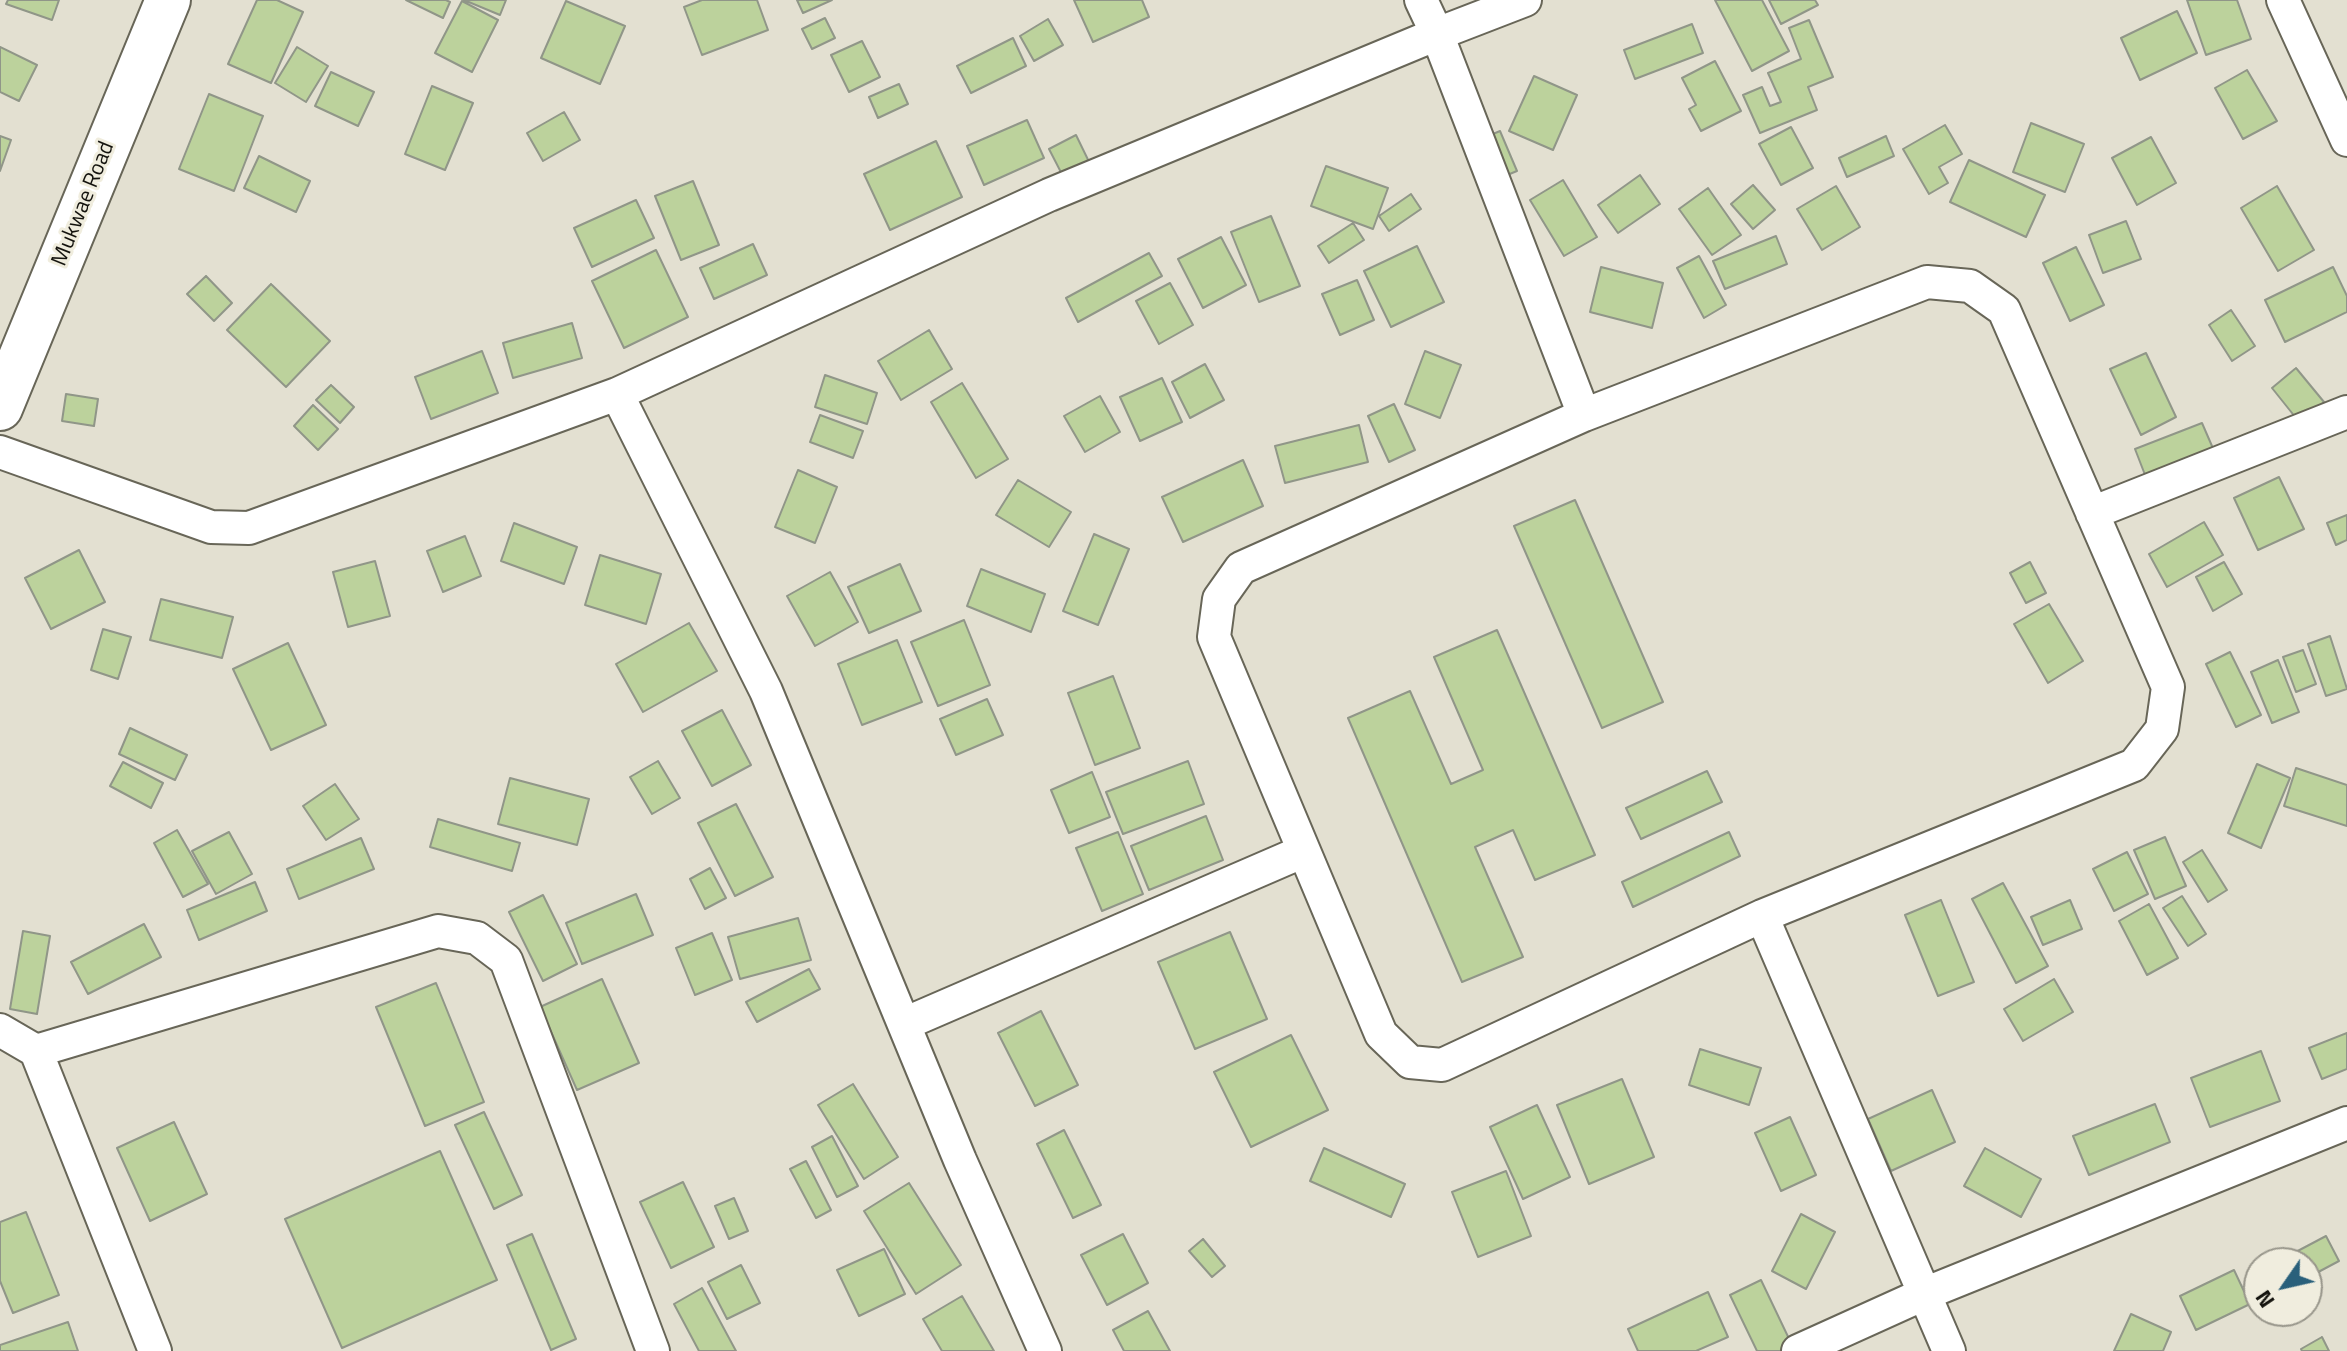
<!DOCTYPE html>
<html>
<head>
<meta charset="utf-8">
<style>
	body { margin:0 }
	#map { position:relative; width:2347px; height:1351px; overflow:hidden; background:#e3e0d1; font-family:"Titillium Web",sans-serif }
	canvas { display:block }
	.north { position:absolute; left:2243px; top:1247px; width:80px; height:80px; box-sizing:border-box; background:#f0edde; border:2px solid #98968b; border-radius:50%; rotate:236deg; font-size:22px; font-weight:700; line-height:32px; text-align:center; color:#14130e }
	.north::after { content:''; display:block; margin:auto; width:28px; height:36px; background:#2a607b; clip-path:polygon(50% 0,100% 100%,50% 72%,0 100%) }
</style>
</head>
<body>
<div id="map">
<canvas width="2347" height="1351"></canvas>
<div class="north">N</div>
</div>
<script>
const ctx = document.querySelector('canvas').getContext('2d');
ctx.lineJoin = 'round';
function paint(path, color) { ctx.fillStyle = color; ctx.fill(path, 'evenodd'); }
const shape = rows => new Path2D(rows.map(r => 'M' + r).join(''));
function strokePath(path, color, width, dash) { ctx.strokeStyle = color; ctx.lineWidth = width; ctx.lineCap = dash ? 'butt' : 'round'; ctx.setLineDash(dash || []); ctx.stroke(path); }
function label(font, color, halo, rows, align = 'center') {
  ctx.font = font + ' "Titillium Web",sans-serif'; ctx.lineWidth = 6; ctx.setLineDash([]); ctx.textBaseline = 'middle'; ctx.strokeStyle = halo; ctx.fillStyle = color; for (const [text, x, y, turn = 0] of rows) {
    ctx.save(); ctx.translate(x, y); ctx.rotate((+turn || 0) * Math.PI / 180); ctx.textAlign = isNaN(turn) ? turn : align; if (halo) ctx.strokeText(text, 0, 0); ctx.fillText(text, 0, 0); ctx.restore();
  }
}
const building = shape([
	[8,0,59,0,52,20,6,4,8,0],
	[257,0,277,0,303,12,271,83,228,64,257,0],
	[406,0,446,0,450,2,443,18,406,0],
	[464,0,506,0,500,15,464,0],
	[702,0,757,0,768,30,702,55,684,7,702,0],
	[797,0,832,0,803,13,797,0],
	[1074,0,1142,0,1149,17,1093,42,1074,0],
	[1715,0,1762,0,1789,51,1752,71,1715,0],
	[1769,0,1815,0,1818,5,1781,24,1769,0],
	[2187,0,2237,0,2251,39,2206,55,2187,0],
	[462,1,498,20,472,72,435,53,462,1],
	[566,1,625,26,600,84,541,58,566,1],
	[2177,11,2197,53,2140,80,2121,38,2177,11],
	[825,18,835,38,812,49,802,29,825,18],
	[1048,19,1063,45,1034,61,1020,36,1048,19],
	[1809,20,1833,77,1808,87,1817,110,1760,133,1743,95,1762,87,1770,106,1781,102,1768,73,1801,59,1789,28,1809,20],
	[1692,24,1703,53,1635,79,1624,50,1692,24],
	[1013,38,1026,66,971,93,957,66,1013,38],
	[862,41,880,77,849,92,831,55,862,41],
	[0,47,37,65,19,101,0,92,0,47],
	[297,47,328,66,306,102,275,83,297,47],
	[1715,61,1741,111,1701,131,1689,109,1696,105,1682,78,1715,61],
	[2247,70,2277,121,2243,139,2215,88,2247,70],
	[331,72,374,92,358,126,315,106,331,72],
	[1534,76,1577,95,1553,150,1509,131,1534,76],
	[899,84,908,104,878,118,869,97,899,84],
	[432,86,473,103,445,170,405,154,432,86],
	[209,94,263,116,234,191,179,169,209,94],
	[564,112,580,140,543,161,527,133,564,112],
	[1027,120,1044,158,984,185,967,146,1027,120],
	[2031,123,2084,144,2065,192,2013,172,2031,123],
	[1945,125,1962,154,1939,167,1948,183,1929,194,1903,149,1945,125],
	[1791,127,1813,168,1781,185,1759,144,1791,127],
	[1500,131,1517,171,1495,180,1479,140,1500,131],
	[1076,135,1093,170,1067,184,1049,149,1076,135],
	[0,136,11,140,0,171,0,136],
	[1886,136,1894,156,1847,177,1839,158,1886,136],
	[2151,137,2176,183,2137,205,2112,158,2151,137],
	[936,141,962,197,890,230,864,174,936,141],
	[259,156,310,181,296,212,244,188,259,156],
	[1969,160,2045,195,2026,237,1950,202,1969,160],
	[1326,166,1388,188,1373,229,1311,206,1326,166],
	[1640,175,1660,204,1618,233,1598,205,1640,175],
	[1563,180,1597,237,1564,256,1530,200,1563,180],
	[693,181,719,245,681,260,655,196,693,181],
	[1753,185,1775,210,1753,229,1731,204,1753,185],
	[1836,186,1860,227,1822,250,1797,209,1836,186],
	[2277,186,2314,250,2278,271,2241,208,2277,186],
	[1708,188,1741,235,1712,255,1679,209,1708,188],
	[1411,194,1421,209,1389,231,1379,216,1411,194],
	[636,200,654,238,592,267,574,228,636,200],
	[1271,216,1300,286,1259,302,1231,232,1271,216],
	[2126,221,2141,259,2103,273,2089,235,2126,221],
	[1353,223,1364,240,1329,263,1318,246,1353,223],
	[1776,236,1787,264,1725,289,1713,261,1776,236],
	[1221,237,1246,285,1203,308,1178,259,1221,237],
	[753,244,767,275,714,299,700,268,753,244],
	[1417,246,1444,302,1391,327,1364,271,1417,246],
	[2076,247,2104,305,2070,321,2043,263,2076,247],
	[656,250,688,317,624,348,592,281,656,250],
	[1149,253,1162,276,1078,322,1066,298,1149,253],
	[1699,256,1726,305,1704,318,1677,268,1699,256],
	[1601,267,1663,283,1652,328,1590,312,1601,267],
	[2333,267,2347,296,2347,312,2285,342,2265,300,2333,267],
	[206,276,232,303,214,321,187,294,206,276],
	[1357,280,1374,320,1340,335,1322,294,1357,280],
	[1170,283,1193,325,1159,344,1136,301,1170,283],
	[271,284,330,341,286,387,227,330,271,284],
	[2231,310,2255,346,2232,361,2209,325,2231,310],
	[572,323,582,358,513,378,503,343,572,323],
	[929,330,952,369,901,400,878,361,929,330],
	[482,351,498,393,431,419,415,377,482,351],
	[1425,351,1461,365,1440,418,1405,404,1425,351],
	[2146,353,2176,417,2141,435,2110,369,2146,353],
	[1205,364,1224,400,1190,418,1172,382,1205,364],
	[2296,368,2324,402,2300,423,2272,388,2296,368],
	[825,375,877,393,867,424,815,407,825,375],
	[1162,378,1182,422,1140,441,1120,397,1162,378],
	[962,383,1008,459,976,478,931,402,962,383],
	[331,385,354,407,340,423,316,400,331,385],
	[66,394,98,399,94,426,62,421,66,394],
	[1100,396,1120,432,1085,452,1064,416,1100,396],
	[1394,404,1415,450,1389,462,1368,416,1394,404],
	[313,405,338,429,318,450,294,426,313,405],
	[820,415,863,431,853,458,810,442,820,415],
	[2202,423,2215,453,2147,480,2135,449,2202,423],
	[1359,425,1368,462,1285,483,1275,446,1359,425],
	[1243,460,1263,506,1183,542,1162,497,1243,460],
	[798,470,837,487,815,543,775,527,798,470],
	[2279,477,2304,529,2258,550,2234,498,2279,477],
	[1018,480,1071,512,1049,547,996,515,1018,480],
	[1575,500,1663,702,1602,728,1514,526,1575,500],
	[2347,515,2347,540,2336,545,2327,523,2347,515],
	[2204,522,2223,555,2167,587,2149,554,2204,522],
	[514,523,577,547,564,584,501,561,514,523],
	[1094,534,1129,549,1098,625,1063,611,1094,534],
	[465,536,481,576,443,592,427,551,465,536],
	[79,550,105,602,51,629,25,578,79,550],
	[600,555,661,574,646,624,585,605,600,555],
	[375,561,390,616,348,627,333,572,375,561],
	[2030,562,2046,593,2026,603,2010,573,2030,562],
	[2224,562,2242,594,2213,611,2196,577,2224,562],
	[900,564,921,611,869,633,848,587,900,564],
	[981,569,1045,594,1031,632,967,606,981,569],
	[830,572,858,622,815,646,787,596,830,572],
	[161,599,233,617,222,658,150,640,161,599],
	[2049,604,2083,661,2048,683,2014,624,2049,604],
	[964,620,990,685,938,706,911,642,964,620],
	[689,623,717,671,643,712,616,664,689,623],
	[103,629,131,637,118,679,91,670,103,629],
	[1497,630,1595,855,1535,880,1513,830,1475,847,1523,957,1462,982,1348,718,1410,691,1451,784,1483,770,1434,657,1497,630],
	[2330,636,2347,689,2326,696,2308,644,2330,636],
	[897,640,922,702,862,725,838,664,897,640],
	[288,643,326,725,271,750,233,669,288,643],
	[2303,650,2316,684,2296,692,2283,657,2303,650],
	[2230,652,2261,715,2236,727,2206,664,2230,652],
	[2278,660,2299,712,2272,723,2251,672,2278,660],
	[1113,676,1140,748,1095,765,1068,693,1113,676],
	[987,699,1003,735,956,755,940,719,987,699],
	[722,710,751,765,712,786,682,731,722,710],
	[130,728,187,755,175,780,119,754,130,728],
	[658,761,680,798,652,814,630,777,658,761],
	[1188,761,1204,804,1123,834,1106,792,1188,761],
	[123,762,163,783,151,808,110,786,123,762],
	[2257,764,2290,778,2261,848,2228,833,2257,764],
	[2296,768,2347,785,2347,826,2284,806,2296,768],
	[1707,771,1722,802,1641,839,1626,808,1707,771],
	[1092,772,1110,817,1069,833,1051,790,1092,772],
	[510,778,589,799,577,845,498,824,510,778],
	[335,784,359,819,326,840,303,806,335,784],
	[736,804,773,877,735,896,698,823,736,804],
	[1206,816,1223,860,1149,890,1131,846,1206,816],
	[438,819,520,843,512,871,430,847,438,819],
	[177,830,208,884,183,897,154,843,177,830],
	[229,832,252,874,216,894,192,851,229,832],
	[1118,832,1143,894,1102,911,1076,848,1118,832],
	[1729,832,1740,856,1633,907,1622,882,1729,832],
	[2165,837,2186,886,2155,899,2134,850,2165,837],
	[361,838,374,869,299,899,287,869,361,838],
	[2202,850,2227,890,2208,902,2183,862,2202,850],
	[2127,852,2148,894,2114,911,2093,869,2127,852],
	[710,868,726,898,705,909,690,879,710,868],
	[255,882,267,911,199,940,187,910,255,882],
	[2003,883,2048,966,2016,983,1972,899,2003,883],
	[636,894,653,935,582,964,566,923,636,894],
	[543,895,577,964,543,981,509,912,543,895],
	[2182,896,2206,934,2188,946,2163,908,2182,896],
	[1941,900,1974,982,1938,996,1905,915,1941,900],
	[2070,900,2082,929,2043,945,2031,917,2070,900],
	[2149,904,2178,958,2147,975,2119,921,2149,904],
	[798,918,811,960,740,979,728,937,798,918],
	[144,924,161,957,88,994,71,962,144,924],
	[23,931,50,936,37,1014,10,1009,23,931],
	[1230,932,1267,1019,1195,1049,1158,962,1230,932],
	[712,933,732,980,695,995,676,948,712,933],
	[809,969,820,989,757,1022,746,1002,809,969],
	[602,979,639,1063,577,1090,540,1007,602,979],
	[2054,979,2073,1012,2023,1041,2004,1009,2054,979],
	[436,983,484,1102,425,1126,376,1007,436,983],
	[1041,1011,1078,1085,1035,1106,998,1033,1041,1011],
	[2347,1033,2347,1069,2322,1079,2309,1048,2347,1033],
	[1291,1035,1328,1110,1251,1147,1214,1072,1291,1035],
	[1700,1049,1761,1068,1749,1105,1689,1085,1700,1049],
	[2261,1051,2280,1101,2210,1127,2191,1078,2261,1051],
	[1622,1079,1654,1157,1589,1184,1557,1105,1622,1079],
	[853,1084,898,1157,864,1179,818,1105,853,1084],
	[1932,1090,1955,1142,1891,1171,1868,1119,1932,1090],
	[2155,1104,2170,1142,2089,1175,2073,1136,2155,1104],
	[1537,1105,1570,1177,1523,1199,1490,1127,1537,1105],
	[484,1112,522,1195,494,1209,455,1125,484,1112],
	[1790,1117,1816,1175,1781,1191,1755,1133,1790,1117],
	[174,1122,207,1194,150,1221,117,1148,174,1122],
	[1064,1130,1101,1205,1073,1218,1037,1144,1064,1130],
	[832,1136,858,1186,837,1197,812,1147,832,1136],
	[1324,1148,1405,1184,1391,1217,1310,1181,1324,1148],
	[1985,1148,2041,1179,2021,1217,1964,1186,1985,1148],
	[440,1151,497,1280,342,1348,285,1219,440,1151],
	[806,1161,831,1210,816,1218,790,1169,806,1161],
	[1506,1171,1531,1236,1478,1257,1452,1192,1506,1171],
	[683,1182,714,1247,671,1268,640,1202,683,1182],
	[909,1183,961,1265,916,1294,864,1211,909,1183],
	[734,1198,748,1231,729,1239,715,1206,734,1198],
	[26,1212,59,1295,13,1313,0,1281,0,1222,26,1212],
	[1801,1214,1835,1232,1806,1289,1772,1271,1801,1214],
	[532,1234,576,1339,551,1350,507,1245,532,1234],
	[1123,1234,1148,1283,1107,1305,1081,1255,1123,1234],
	[2326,1236,2339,1261,2307,1278,2307,1263,2275,1263,2326,1236],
	[1203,1239,1225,1266,1212,1277,1189,1251,1203,1239],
	[884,1249,905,1294,859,1316,837,1270,884,1249],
	[741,1265,760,1303,727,1319,708,1282,741,1265],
	[2234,1270,2250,1304,2196,1330,2180,1296,2234,1270],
	[1761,1280,1792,1345,1780,1351,1757,1351,1730,1295,1761,1280],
	[702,1288,736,1351,699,1351,674,1304,702,1288],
	[1708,1292,1728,1337,1696,1351,1638,1351,1628,1329,1708,1292],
	[962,1296,994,1351,942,1351,923,1319,962,1296],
	[1148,1311,1170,1351,1124,1351,1113,1330,1148,1311],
	[2131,1314,2171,1332,2163,1351,2114,1351,2131,1314],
	[68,1322,78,1351,0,1351,0,1345,68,1322],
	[2322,1337,2329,1351,2302,1351,2301,1349,2322,1337]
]);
paint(building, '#bcd29c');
strokePath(building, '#909688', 2);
const street = shape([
	[1421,0,1437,34,1584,415],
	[2283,0,2347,140],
	[1927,282,1970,286,2004,310,2168,687,2162,729,2134,765,1762,916,1442,1065,1410,1062,1381,1034,1214,637,1219,599,1241,568,1584,415,1927,282],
	[617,394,766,691,960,1160,1045,1351],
	[0,452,211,527,249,528,617,394,1049,195,1437,34,1525,0],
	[2092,513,2347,412],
	[1762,916,1949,1351],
	[904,1024,1304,851],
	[0,1030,36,1051,155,1351],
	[36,1051,438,931,477,938,506,960,653,1351],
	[1798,1351,1924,1294,2347,1123]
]);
const secondary = shape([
	[0,408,168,0]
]);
strokePath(street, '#686658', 36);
strokePath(secondary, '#686658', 48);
strokePath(street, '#fff', 32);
strokePath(secondary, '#fff', 44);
label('22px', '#14130e', '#f0edde', [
	["Mukwae Road",84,204,-68]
]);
</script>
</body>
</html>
